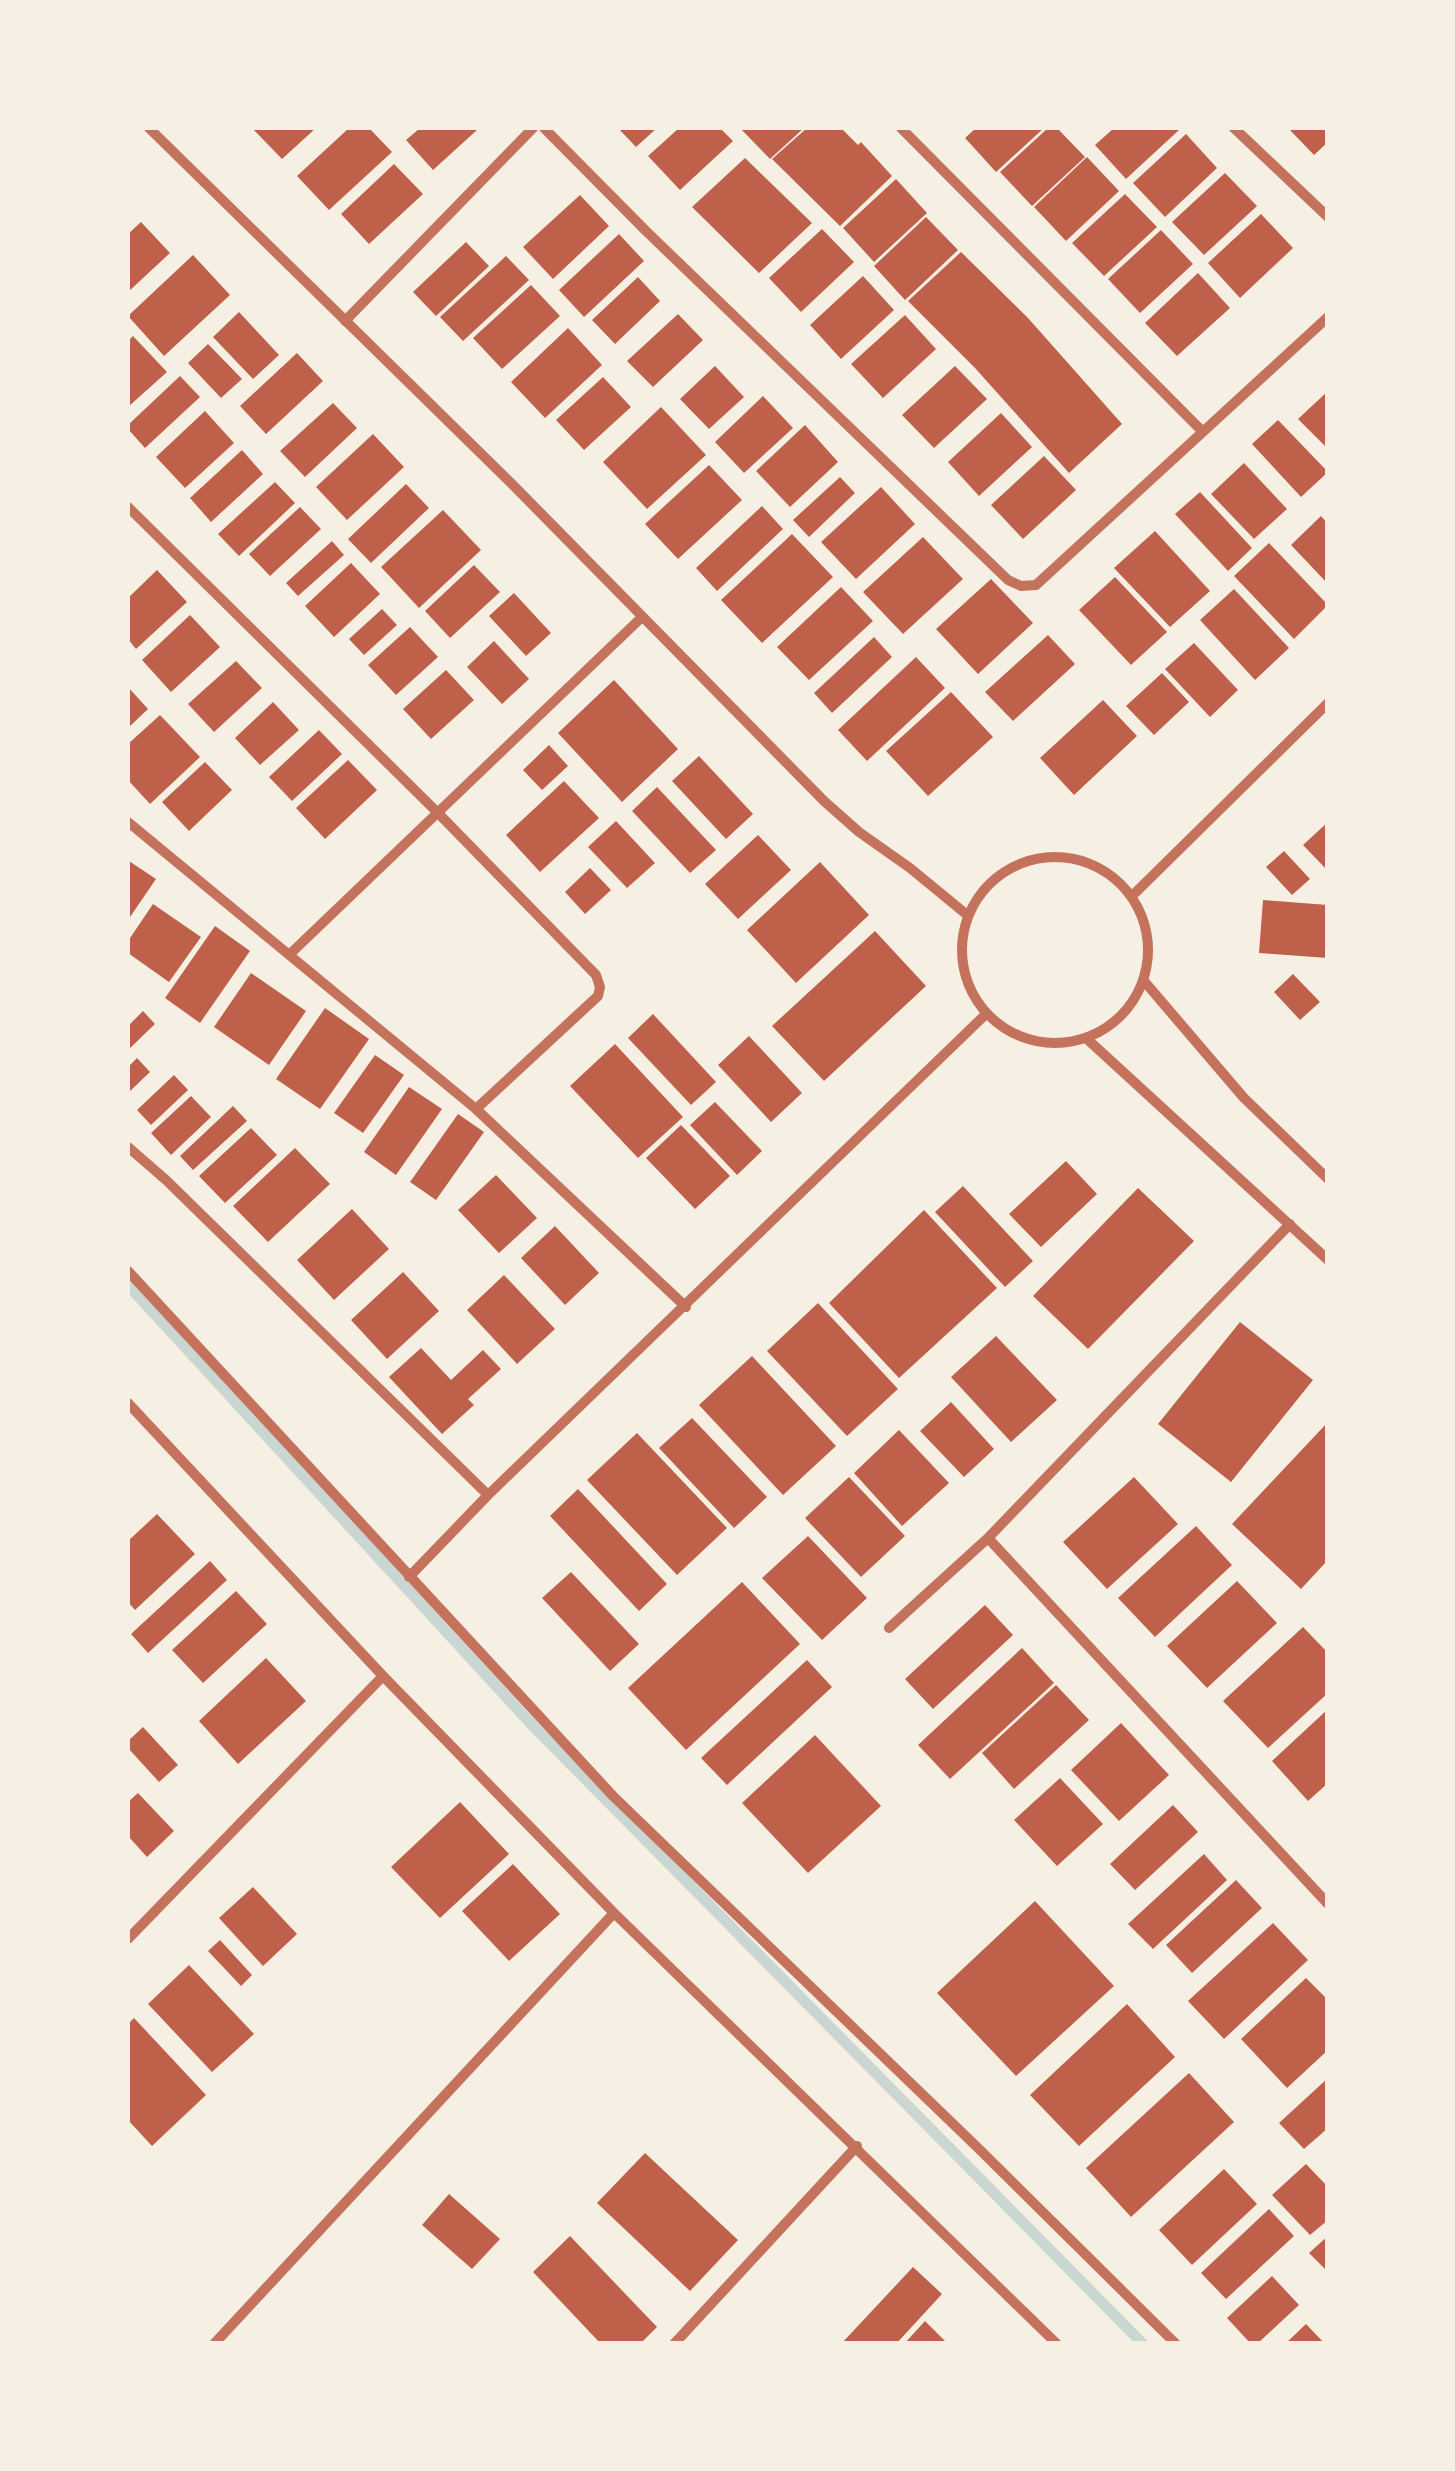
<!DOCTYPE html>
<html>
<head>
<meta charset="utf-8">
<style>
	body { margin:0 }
	#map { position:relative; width:1455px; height:2471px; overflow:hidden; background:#f6efe4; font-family:Jost,sans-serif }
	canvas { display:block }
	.frame { position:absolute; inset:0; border:130px solid #f6efe4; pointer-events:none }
</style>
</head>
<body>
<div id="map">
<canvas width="1455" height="2471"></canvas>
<div class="frame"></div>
</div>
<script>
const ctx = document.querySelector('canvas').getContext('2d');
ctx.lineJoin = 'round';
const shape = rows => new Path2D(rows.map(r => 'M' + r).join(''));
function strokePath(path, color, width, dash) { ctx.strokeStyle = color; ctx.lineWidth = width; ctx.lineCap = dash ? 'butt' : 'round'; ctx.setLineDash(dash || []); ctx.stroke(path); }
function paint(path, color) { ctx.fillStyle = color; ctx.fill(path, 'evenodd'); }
strokePath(shape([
	[128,1285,533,1726,1143,2344]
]), '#c9d6d2', 11);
paint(shape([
	[252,128,316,128,282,159],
	[349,128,369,128,392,152,329,210,297,176],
	[420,128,474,128,477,130,433,170,406,140],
	[618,128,657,128,636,147],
	[679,128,720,128,733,141,680,190,648,156],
	[740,128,804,128,770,159],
	[807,128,841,128,858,145,861,142,892,176,840,226,772,159],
	[976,128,1044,128,996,172,965,138],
	[1048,128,1057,128,1085,157,1032,206,1000,172],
	[1114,128,1177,128,1179,130,1126,179,1095,145],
	[1288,128,1328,128,1328,142,1314,155],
	[1186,134,1217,168,1165,217,1133,183],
	[1087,157,1119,191,1066,241,1034,207],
	[745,158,812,223,759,273,692,207],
	[394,164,423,194,369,244,341,214],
	[1225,173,1257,206,1204,255,1172,222],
	[896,179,927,213,874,262,843,228],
	[1125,194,1157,227,1104,276,1072,243],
	[580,195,609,226,553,279,523,247],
	[1261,214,1293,248,1240,298,1208,263],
	[926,217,958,250,905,300,874,266],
	[141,222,170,253,128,292,128,234],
	[822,229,854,262,801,312,769,278],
	[1161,230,1193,264,1140,313,1108,279],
	[619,234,644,261,584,317,559,290],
	[466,242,489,266,436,316,413,292],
	[961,252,1028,318,1122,424,1069,473,975,368,908,301],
	[193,255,230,295,164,356,128,316],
	[506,256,529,280,463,341,440,317],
	[1198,273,1230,308,1177,356,1145,323],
	[863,276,894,310,841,359,810,325],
	[638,277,660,301,615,344,592,320],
	[531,285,560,316,502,369,473,338],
	[239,312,279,355,253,379,213,337],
	[678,314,703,340,653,387,627,361],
	[905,315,936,349,883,398,851,364],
	[568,328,602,365,545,418,511,382],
	[133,336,167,372,128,407,128,341],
	[208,344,242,379,221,398,188,363],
	[297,353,323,381,266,434,240,406],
	[715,366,744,397,709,429,680,399],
	[955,366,987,399,934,448,902,415],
	[180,376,200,397,145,448,128,429,128,425],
	[603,377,631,407,584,450,556,420],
	[1328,391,1328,449,1298,419],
	[763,396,793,428,744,473,715,442],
	[333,403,357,428,305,477,280,451],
	[661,407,706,455,647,509,603,462],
	[205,411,234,443,185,488,156,457],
	[1001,413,1032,447,979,496,948,462],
	[1278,420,1328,472,1301,497,1252,444],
	[805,425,838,462,790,507,756,471],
	[373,434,404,467,347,520,316,487],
	[242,450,263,474,211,522,190,498],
	[1044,456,1076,490,1023,539,991,505],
	[1244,463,1287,509,1254,539,1211,494],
	[709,465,742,500,678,559,645,524],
	[840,477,855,493,809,537,793,520],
	[275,482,295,503,239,556,218,534],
	[406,484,429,508,371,563,348,539],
	[881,487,915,524,856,579,821,542],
	[1200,492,1252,548,1228,571,1175,514],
	[762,506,783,529,717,591,696,568],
	[300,507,321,529,270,576,249,554],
	[443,510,481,550,419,608,381,567],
	[1321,516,1328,524,1328,584,1291,545],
	[1155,531,1210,591,1170,627,1114,568],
	[792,534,833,577,762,643,721,600],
	[923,537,963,579,903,634,863,592],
	[332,541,344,555,298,596,286,583],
	[1269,543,1328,605,1294,639,1234,576],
	[351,563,380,594,334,637,305,606],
	[474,565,500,592,450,638,425,611],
	[157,570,187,602,136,649,128,639,128,598],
	[1115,577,1167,632,1131,665,1079,610],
	[991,579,1033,623,978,674,936,629],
	[841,587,873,621,809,680,777,647],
	[1234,589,1289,648,1255,680,1200,620],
	[514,593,551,633,526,656,489,616],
	[382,609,397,625,364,655,349,639],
	[190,615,220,647,171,692,142,660],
	[410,627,438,657,396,695,368,665],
	[1048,635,1075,664,1013,721,985,692],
	[874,637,892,657,832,713,814,693],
	[494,641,529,679,502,704,467,667],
	[1194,643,1238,690,1210,717,1165,669],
	[916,657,945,688,867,761,838,730],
	[236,661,262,688,214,732,188,704],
	[446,670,474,700,431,739,403,709],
	[1162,673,1189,702,1154,735,1126,706],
	[614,680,678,749,622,802,558,733],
	[128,687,148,709,128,728],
	[951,692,993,737,928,796,886,751],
	[1103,700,1137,736,1074,795,1040,758],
	[273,702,299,730,260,765,235,738],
	[160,715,200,757,150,804,128,780,128,744],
	[319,730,342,754,292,801,269,777],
	[549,745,568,766,542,790,523,770],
	[699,756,753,814,726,839,672,781],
	[348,760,377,790,325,839,296,808],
	[205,762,232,790,189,831,162,802],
	[564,781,599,818,540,872,506,835],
	[657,787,716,850,690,873,632,811],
	[616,821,655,863,627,888,588,847],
	[1328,822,1328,871,1303,845],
	[758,835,791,870,738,919,705,884],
	[1284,851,1310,879,1292,895,1266,867],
	[129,861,156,879,128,920,128,863],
	[820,862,869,915,796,983,747,930],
	[590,868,611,890,585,914,565,892],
	[1263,900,1328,905,1328,958,1259,953],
	[153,904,201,937,169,982,128,953,128,941],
	[215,926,250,951,200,1023,165,998],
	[875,931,926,986,824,1081,772,1026],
	[251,973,306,1011,269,1065,214,1027],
	[1293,974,1320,1002,1300,1020,1274,992],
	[325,1008,369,1039,320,1109,276,1079],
	[143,1011,155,1024,128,1050,128,1026],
	[653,1014,716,1082,691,1105,628,1038],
	[749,1036,802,1093,771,1122,718,1065],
	[615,1044,683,1117,638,1158,570,1086],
	[375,1055,404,1075,363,1133,334,1113],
	[137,1058,150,1072,128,1093,128,1067],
	[174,1075,188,1090,151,1125,137,1110],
	[409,1087,442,1109,396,1175,364,1152],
	[191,1096,211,1117,171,1155,151,1133],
	[715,1102,762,1151,737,1175,690,1125],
	[233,1106,247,1121,193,1170,180,1156],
	[458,1114,484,1132,436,1200,410,1182],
	[681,1125,730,1176,695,1209,646,1158],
	[251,1128,277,1155,225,1203,199,1176],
	[295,1148,330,1184,268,1242,233,1206],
	[1066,1161,1097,1194,1041,1247,1009,1214],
	[496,1175,537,1218,499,1253,458,1210],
	[963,1186,1033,1261,1005,1287,935,1212],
	[1138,1188,1194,1241,1088,1349,1033,1296],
	[352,1209,389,1249,334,1300,297,1260],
	[924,1210,997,1288,899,1378,829,1303],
	[555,1226,599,1273,565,1305,521,1258],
	[403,1272,439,1311,387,1359,351,1320],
	[504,1275,555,1329,517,1364,467,1310],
	[818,1303,898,1389,847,1436,767,1351],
	[1240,1322,1313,1380,1231,1482,1158,1424],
	[996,1336,1057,1400,1011,1442,951,1377],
	[421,1348,451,1380,483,1350,501,1369,468,1399,474,1405,442,1434,389,1377],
	[752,1356,836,1446,783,1495,699,1405],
	[951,1402,994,1449,964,1477,920,1431],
	[692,1418,767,1497,734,1528,659,1448],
	[1328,1422,1328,1560,1301,1589,1232,1524],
	[899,1430,949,1483,902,1526,854,1473],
	[637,1433,727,1528,677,1575,587,1480],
	[849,1477,905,1536,861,1577,805,1518],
	[1134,1477,1178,1524,1107,1589,1063,1542],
	[578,1489,667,1584,639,1611,550,1516],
	[157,1514,195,1554,135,1610,128,1602,128,1541],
	[1196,1526,1232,1565,1155,1637,1118,1598],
	[808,1536,867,1598,822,1640,762,1578],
	[210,1561,227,1580,148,1653,131,1634],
	[571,1572,639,1644,610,1671,542,1598],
	[1237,1581,1277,1623,1207,1688,1167,1646],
	[742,1582,800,1644,686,1750,628,1688],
	[236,1591,267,1624,203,1683,172,1650],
	[985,1605,1013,1635,933,1709,905,1679],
	[1303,1627,1328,1653,1328,1693,1268,1748,1223,1701],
	[1022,1648,1054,1683,950,1779,918,1745],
	[266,1658,306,1701,238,1764,199,1721],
	[807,1660,832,1687,727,1785,701,1758],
	[1056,1685,1089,1720,1014,1789,982,1753],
	[1328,1709,1328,1783,1308,1801,1272,1761],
	[1121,1723,1169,1775,1119,1821,1071,1770],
	[143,1727,178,1765,159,1782,128,1748,128,1741],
	[815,1735,881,1806,808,1873,742,1803],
	[1060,1778,1103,1824,1057,1866,1014,1820],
	[138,1793,174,1831,147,1857,128,1836,128,1802],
	[460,1802,509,1854,440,1918,391,1867],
	[1173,1805,1198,1832,1135,1890,1110,1864],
	[1204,1854,1227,1880,1153,1949,1128,1924],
	[513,1864,560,1914,509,1961,462,1911],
	[1236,1880,1262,1908,1192,1973,1166,1945],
	[253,1887,297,1934,263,1966,219,1918],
	[1035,1901,1114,1986,1016,2076,937,1993],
	[1273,1923,1308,1960,1224,2039,1188,2001],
	[220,1940,252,1975,241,1986,208,1951],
	[189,1965,254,2034,212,2072,148,2004],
	[1306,1978,1328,2000,1328,2050,1287,2088,1241,2039],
	[1127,2004,1175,2057,1079,2146,1030,2095],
	[134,2018,206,2095,152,2146,128,2120,128,2024],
	[1189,2073,1234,2122,1131,2217,1086,2168],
	[1328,2078,1328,2128,1304,2149,1279,2123],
	[645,2153,738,2240,690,2291,597,2203],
	[1306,2164,1328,2187,1328,2220,1310,2235,1272,2195],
	[1224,2169,1257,2204,1192,2265,1159,2230],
	[449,2194,500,2239,472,2269,422,2225],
	[1269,2209,1294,2236,1226,2299,1201,2273],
	[570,2236,657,2327,640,2344,601,2344,533,2272],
	[1328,2236,1328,2272,1309,2253],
	[913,2267,942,2294,896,2344,841,2344],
	[1272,2276,1299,2305,1257,2344,1251,2344,1227,2318],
	[925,2321,948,2344,904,2344],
	[1306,2324,1325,2344,1285,2344]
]), '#bf614a');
strokePath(shape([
	[149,128,512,484,824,801,859,832,910,868,966,914],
	[544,128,646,231,1008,580,1021,586,1036,585,1328,317],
	[901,128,1201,430],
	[1234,128,1328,217],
	[345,321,533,128],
	[128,507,438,813,596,975,600,987,598,996,476,1109],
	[128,822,476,1109,686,1307],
	'962 950a93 93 0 1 1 186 0a93 93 0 1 1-186 0Z',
	[1132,896,1328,703],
	[290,954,642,617],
	[1144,981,1244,1098,1328,1179],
	[1086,1038,1328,1260],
	[128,1147,166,1180,488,1495],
	[128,1271,613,1796,976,2146,1176,2344],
	[128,1403,383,1676,614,1913,1057,2344],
	[988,1538,1328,1904],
	[409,1577,488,1495,986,1014],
	[889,1628,988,1538,1290,1224],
	[128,1939,383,1676],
	[214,2344,614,1913],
	[674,2344,857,2146]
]), '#c5725c', 10);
</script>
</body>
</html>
